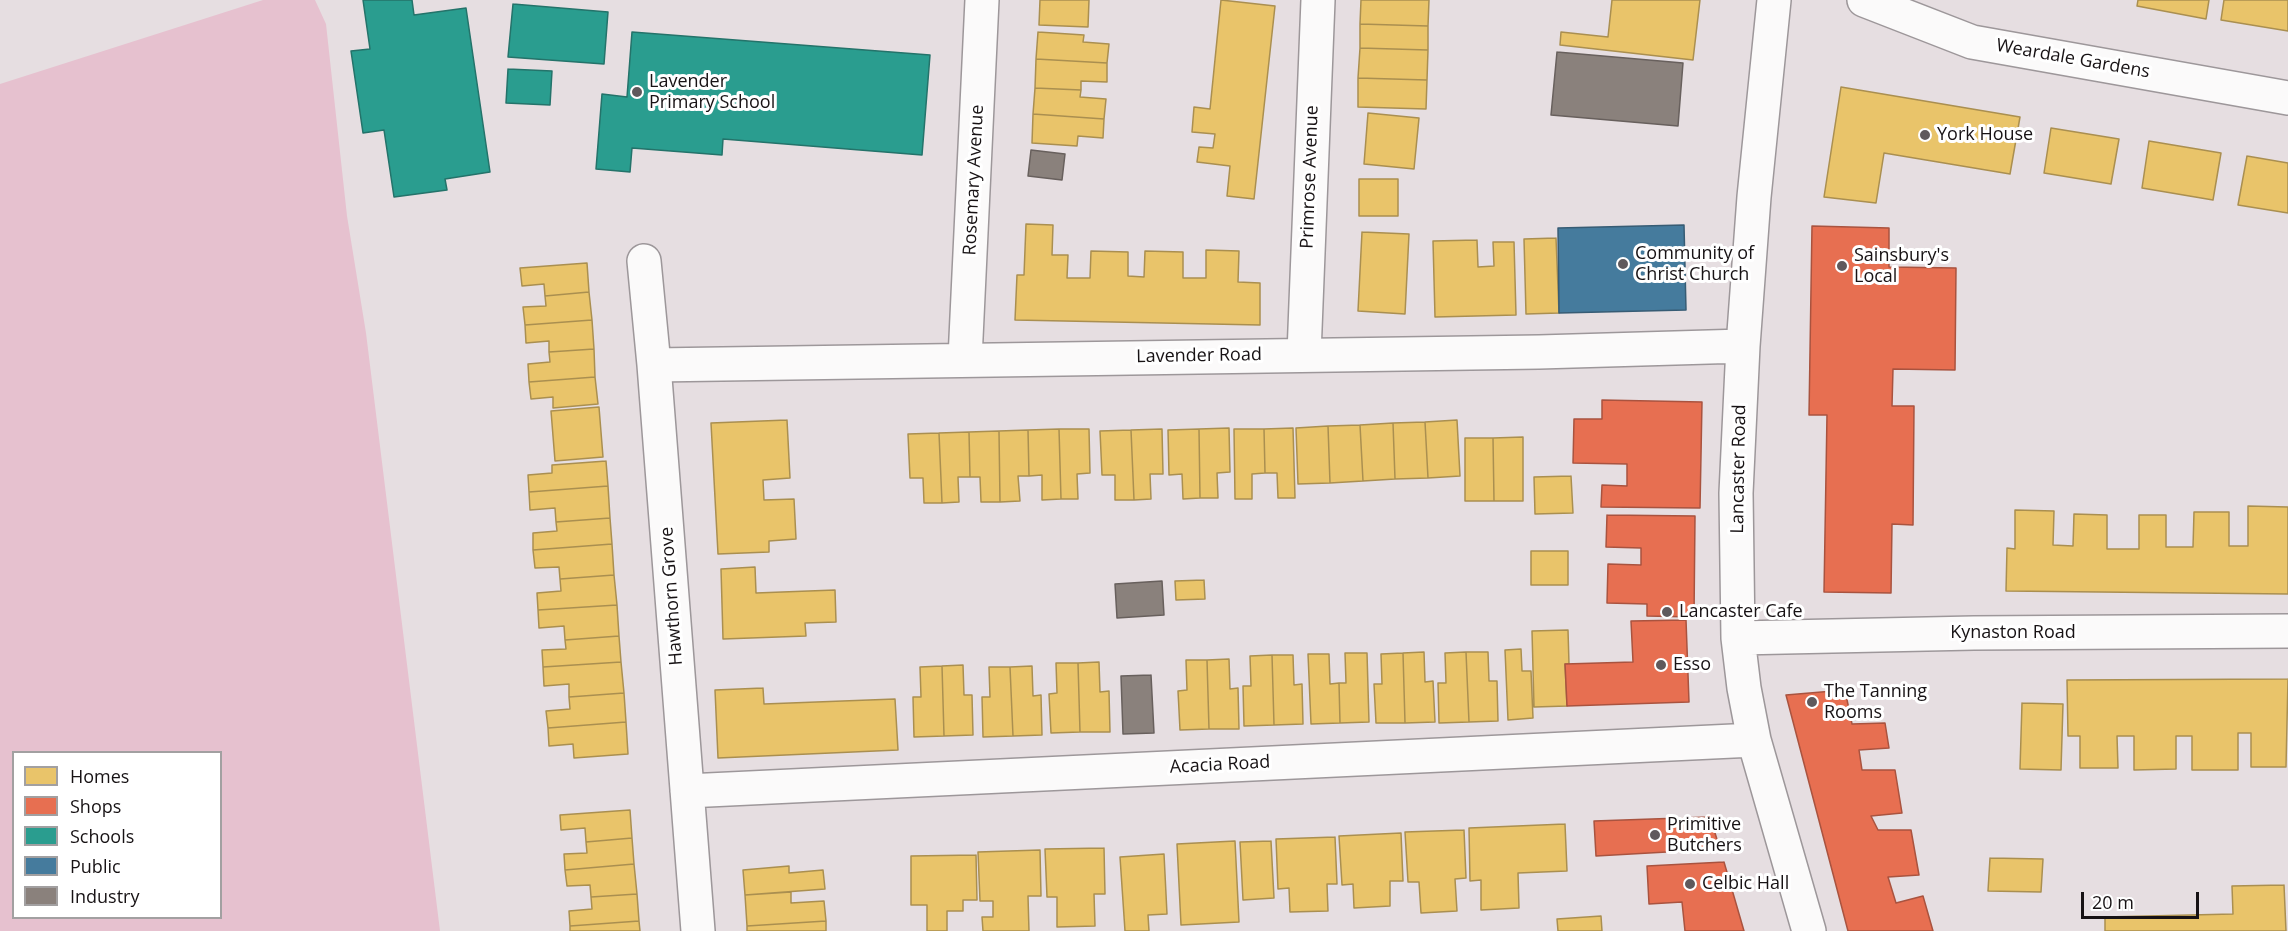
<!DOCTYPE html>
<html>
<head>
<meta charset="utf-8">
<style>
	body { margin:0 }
	#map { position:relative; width:2288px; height:931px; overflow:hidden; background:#e6dee1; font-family:"Open Sans",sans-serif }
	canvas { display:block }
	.legend { position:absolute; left:12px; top:751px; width:210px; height:168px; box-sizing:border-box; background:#fff; border:2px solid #a2a0a1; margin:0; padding:8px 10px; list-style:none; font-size:18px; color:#171214 }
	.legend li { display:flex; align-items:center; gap:12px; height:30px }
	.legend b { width:30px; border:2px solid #a2a0a1 }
	.scale { position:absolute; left:2081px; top:892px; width:118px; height:27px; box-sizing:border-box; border:3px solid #171214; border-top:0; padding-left:8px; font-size:18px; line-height:21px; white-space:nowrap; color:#171214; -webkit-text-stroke:4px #fff; paint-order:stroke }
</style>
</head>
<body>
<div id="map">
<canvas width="2288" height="931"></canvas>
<ul class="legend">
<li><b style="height:16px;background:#e9c46a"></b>Homes</li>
<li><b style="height:16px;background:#e76f51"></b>Shops</li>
<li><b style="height:16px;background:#2a9d8f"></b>Schools</li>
<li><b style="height:16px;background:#457b9d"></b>Public</li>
<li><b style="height:16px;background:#8a817c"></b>Industry</li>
</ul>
<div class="scale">20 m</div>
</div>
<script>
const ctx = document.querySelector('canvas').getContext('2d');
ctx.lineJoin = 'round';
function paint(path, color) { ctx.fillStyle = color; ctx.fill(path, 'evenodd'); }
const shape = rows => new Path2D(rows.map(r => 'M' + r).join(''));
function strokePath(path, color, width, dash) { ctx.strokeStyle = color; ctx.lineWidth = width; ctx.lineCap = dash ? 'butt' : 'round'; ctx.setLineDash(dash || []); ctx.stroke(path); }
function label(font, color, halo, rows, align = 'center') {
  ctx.font = font + ' "Open Sans",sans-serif'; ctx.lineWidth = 6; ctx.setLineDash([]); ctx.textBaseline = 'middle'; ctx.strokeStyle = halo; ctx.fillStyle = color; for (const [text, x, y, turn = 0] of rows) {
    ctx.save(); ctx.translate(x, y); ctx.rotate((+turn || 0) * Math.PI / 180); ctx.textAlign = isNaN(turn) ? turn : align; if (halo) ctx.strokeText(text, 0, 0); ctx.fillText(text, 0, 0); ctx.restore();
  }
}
paint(shape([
	[263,0,315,0,326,24,347,216,366,333,440,931,0,931,0,84],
	[220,752,220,918,14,918,14,752]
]), '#e6c1cf');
const homes = shape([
	[1040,0,1089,0,1088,27,1039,25,1040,0],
	[1221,0,1275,6,1254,199,1227,196,1230,166,1197,162,1199,147,1213,148,1215,134,1192,132,1194,107,1210,109,1221,0],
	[1361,0,1429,0,1428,26,1360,24,1361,0],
	[1612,0,1700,0,1693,60,1560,45,1561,32,1608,37,1612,0],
	[2138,0,2209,0,2206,19,2137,6,2138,0],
	[2224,0,2288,0,2288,31,2221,20,2224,0],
	[1360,24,1428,26,1428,50,1360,48,1360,24],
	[1038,32,1084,35,1083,42,1109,44,1107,63,1036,59,1038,32],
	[1360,48,1428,50,1427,80,1358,78,1360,48],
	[1036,59,1107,63,1107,82,1081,81,1081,90,1035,88,1036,59],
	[1358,78,1427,80,1426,109,1358,107,1358,78],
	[1841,87,2020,117,2010,174,1884,153,1876,203,1824,197,1841,87],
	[1035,88,1081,90,1080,97,1106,99,1104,119,1033,114,1035,88],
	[1368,113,1419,118,1414,169,1364,164,1368,113],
	[1033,114,1104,119,1103,138,1078,136,1077,146,1032,143,1033,114],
	[2051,128,2119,139,2111,184,2044,173,2051,128],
	[2149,141,2221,153,2213,200,2142,188,2149,141],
	[2247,156,2288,163,2288,213,2238,205,2247,156],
	[1359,179,1398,179,1398,216,1359,216,1359,179],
	[1026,224,1053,225,1052,255,1068,255,1067,278,1090,278,1091,251,1128,252,1128,276,1144,277,1145,251,1183,252,1183,278,1206,278,1206,250,1239,251,1238,282,1260,283,1260,325,1015,320,1017,275,1024,275,1026,224],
	[1362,232,1409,234,1405,314,1358,311,1362,232],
	[1556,238,1559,313,1526,314,1524,239,1556,238],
	[1477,240,1478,267,1494,266,1493,242,1514,242,1516,315,1435,317,1433,241,1477,240],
	[587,263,589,292,545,296,544,284,522,286,520,268,587,263],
	[589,292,592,320,525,325,523,307,546,306,545,296,589,292],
	[592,320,594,349,549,352,549,341,526,343,525,325,592,320],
	[594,349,595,377,529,382,528,364,550,362,549,352,594,349],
	[595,377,598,404,553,408,553,397,531,399,529,382,595,377],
	[599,407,603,457,555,461,551,411,599,407],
	[787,420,790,478,763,480,764,500,794,499,796,539,769,541,769,552,718,554,711,423,787,420],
	[1457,420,1460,476,1428,478,1425,422,1457,420],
	[1425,422,1428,478,1395,479,1393,423,1425,422],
	[1393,423,1395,479,1363,481,1360,425,1393,423],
	[1360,425,1363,481,1330,483,1328,426,1360,425],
	[1328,426,1330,483,1298,484,1296,428,1328,426],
	[1229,428,1230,472,1217,473,1218,498,1200,498,1199,429,1229,428],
	[1293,428,1295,498,1278,498,1277,473,1265,473,1264,429,1293,428],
	[1059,429,1089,429,1090,473,1077,474,1078,499,1061,499,1059,429],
	[1059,429,1061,499,1042,500,1042,475,1029,476,1028,430,1059,429],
	[1162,429,1163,474,1150,474,1151,499,1134,500,1131,430,1162,429],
	[1199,429,1200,498,1183,499,1182,474,1169,475,1168,430,1199,429],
	[1234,429,1264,429,1265,473,1252,474,1252,499,1235,499,1234,429],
	[1028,430,1029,476,1018,476,1020,501,1000,502,999,431,1028,430],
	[1131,430,1134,500,1115,500,1115,475,1102,475,1100,431,1131,430],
	[999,431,1000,502,981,502,980,477,970,477,969,432,999,431],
	[969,432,970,477,958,477,959,502,942,503,939,433,969,432],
	[939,433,942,503,924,503,923,478,910,478,908,434,939,433],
	[1523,437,1523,501,1494,501,1493,438,1523,437],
	[1465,438,1493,438,1494,501,1465,501,1465,438],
	[606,461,608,486,529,492,528,475,552,473,552,465,606,461],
	[1571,476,1573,513,1535,514,1534,477,1571,476],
	[608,486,610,518,556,522,555,508,530,510,529,492,608,486],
	[2248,506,2288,507,2288,594,2006,591,2007,548,2015,549,2015,510,2054,511,2053,545,2073,546,2074,514,2107,515,2107,549,2139,549,2139,515,2166,515,2166,547,2193,547,2194,512,2229,512,2229,546,2248,546,2248,506],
	[610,518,612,544,533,550,533,533,557,531,556,522,610,518],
	[612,544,614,575,560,579,559,567,535,568,533,550,612,544],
	[1531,551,1568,551,1568,585,1531,585,1531,551],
	[755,567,756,593,835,590,836,622,805,623,806,636,723,639,721,569,755,567],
	[614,575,617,605,538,610,537,593,561,591,560,579,614,575],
	[1204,580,1205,599,1176,600,1175,581,1204,580],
	[617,605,619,636,565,640,564,626,539,628,538,610,617,605],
	[1568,630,1569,664,1565,664,1567,706,1534,707,1532,631,1568,630],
	[619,636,621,662,543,667,542,650,566,649,565,640,619,636],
	[1521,649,1522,671,1531,671,1533,718,1508,720,1505,650,1521,649],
	[1424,652,1425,682,1433,681,1435,722,1405,723,1403,653,1424,652],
	[1466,652,1488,652,1489,681,1497,681,1498,721,1469,722,1466,652],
	[1466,652,1469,722,1439,723,1438,683,1446,683,1445,653,1466,652],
	[1345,653,1367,653,1369,722,1340,723,1339,683,1346,683,1345,653],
	[1403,653,1405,723,1376,723,1374,684,1382,684,1381,654,1403,653],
	[1308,654,1329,654,1330,684,1339,683,1340,723,1311,724,1308,654],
	[1272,655,1293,655,1294,685,1302,684,1303,724,1274,725,1272,655],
	[1272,655,1274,725,1244,726,1243,686,1251,686,1250,656,1272,655],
	[1229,659,1230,689,1238,688,1239,729,1209,729,1207,660,1229,659],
	[1186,660,1207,660,1209,729,1180,730,1178,691,1187,690,1186,660],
	[621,662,624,693,569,697,569,684,544,686,543,667,621,662],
	[1099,662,1100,692,1109,691,1110,732,1080,732,1078,663,1099,662],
	[1056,663,1078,663,1080,732,1051,733,1049,694,1057,693,1056,663],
	[963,665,964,695,972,695,973,735,944,736,942,666,963,665],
	[942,666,944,736,914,737,913,697,921,697,920,667,942,666],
	[1032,666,1033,696,1041,695,1042,735,1013,736,1010,667,1032,666],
	[989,667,1010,667,1013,736,983,737,982,697,990,697,989,667],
	[2288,679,2286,767,2251,767,2251,733,2238,733,2238,770,2192,770,2192,736,2176,736,2176,769,2134,770,2134,736,2117,736,2118,768,2080,768,2080,736,2068,736,2067,680,2288,679],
	[763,688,764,704,895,699,898,750,718,758,715,690,763,688],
	[624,693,626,722,548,728,546,711,570,709,569,697,624,693],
	[2022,703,2063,704,2061,770,2020,769,2022,703],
	[626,722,628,754,574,758,573,744,549,746,548,728,626,722],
	[630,810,632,838,586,842,585,828,561,830,560,815,630,810],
	[1565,824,1567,871,1518,873,1519,908,1481,910,1481,880,1470,881,1469,828,1565,824],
	[1464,830,1466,878,1455,879,1457,911,1421,913,1419,882,1408,882,1405,832,1464,830],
	[1401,833,1403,881,1390,881,1390,906,1354,908,1353,884,1342,885,1339,836,1401,833],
	[1335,837,1337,884,1327,884,1328,911,1290,912,1289,888,1278,889,1276,839,1335,837],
	[632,838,634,864,565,870,564,854,587,853,586,842,632,838],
	[1235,841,1239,922,1181,925,1177,844,1235,841],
	[1271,841,1274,898,1243,900,1240,842,1271,841],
	[1104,848,1105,894,1094,894,1095,926,1057,927,1057,897,1047,897,1045,849,1104,848],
	[1040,850,1041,896,1028,896,1029,931,983,931,982,917,993,917,993,901,980,901,978,852,1040,850],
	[1164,854,1167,914,1148,915,1149,931,1125,931,1120,857,1164,854],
	[976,855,977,900,963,900,963,911,947,911,947,931,927,931,927,905,911,905,911,856,976,855],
	[1990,858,2043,859,2041,892,1988,891,1990,858],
	[634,864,637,894,591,897,590,885,567,886,565,870,634,864],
	[789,866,789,873,823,870,825,889,745,895,743,870,789,866],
	[2284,885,2286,931,2105,931,2105,917,2233,914,2232,886,2284,885],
	[791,892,791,903,824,901,826,921,747,926,745,895,791,892],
	[637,894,639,921,570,926,569,911,592,909,591,897,637,894],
	[1601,916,1602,931,1558,931,1557,919,1601,916],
	[639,921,640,931,570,931,570,926,639,921],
	[826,921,826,931,747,931,747,926,826,921]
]);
paint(homes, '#e9c46a');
strokePath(homes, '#aa8f50', 1.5);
const shops = shape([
	[1812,226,1889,228,1889,267,1956,268,1955,370,1893,369,1892,406,1914,406,1913,525,1892,524,1891,593,1824,592,1827,415,1809,415,1812,226],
	[1602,400,1702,402,1700,508,1601,507,1602,485,1627,486,1627,464,1573,463,1574,419,1602,419,1602,400],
	[1607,515,1695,516,1694,617,1647,616,1647,604,1607,603,1608,564,1641,565,1641,548,1606,547,1607,515],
	[1686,620,1689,702,1567,706,1565,664,1633,662,1631,621,1686,620],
	[1845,690,1852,724,1885,723,1889,748,1859,750,1862,770,1895,770,1902,813,1871,816,1878,830,1911,830,1919,875,1888,877,1896,903,1923,896,1933,931,1848,931,1786,695,1845,690],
	[1710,817,1720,849,1596,856,1594,821,1710,817],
	[1724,862,1744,931,1685,931,1682,902,1649,904,1647,866,1724,862]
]);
paint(shops, '#e76f51');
strokePath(shops, '#a9533f', 1.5);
const schools = shape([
	[363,0,412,0,414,15,466,8,490,172,445,179,447,190,394,197,384,130,363,133,351,51,370,49,363,0],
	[513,4,608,12,604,64,508,57,513,4],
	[632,32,930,55,922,155,723,139,722,155,632,148,630,172,596,169,602,94,627,97,632,32],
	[508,69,552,71,550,105,506,103,508,69]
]);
paint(schools, '#2a9d8f');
strokePath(schools, '#24736a', 1.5);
const public = shape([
	[1684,225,1686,310,1559,313,1558,228,1684,225]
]);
paint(public, '#457b9d');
strokePath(public, '#375c74', 1.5);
const industry = shape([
	[1557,52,1683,63,1678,126,1551,115,1557,52],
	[1031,150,1065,154,1062,180,1028,176,1031,150],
	[1162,581,1164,615,1117,618,1115,584,1162,581],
	[1151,675,1154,733,1123,734,1121,676,1151,675]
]);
paint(industry, '#8a817c');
strokePath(industry, '#68605d', 1.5);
const minor = shape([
	[1774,0,1754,197,1743,346,1736,493,1738,638,1744,688,1754,740,1809,931],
	[1864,0,1972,42,2288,98],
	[644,261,654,365,698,931],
	[1304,354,1318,0],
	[965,359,982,0],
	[654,365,1539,352,1743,346],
	[1738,638,1974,633,2288,631],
	[687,791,1754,740]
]);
strokePath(minor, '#9d979a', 36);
strokePath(minor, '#fbfafa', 33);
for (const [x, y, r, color] of [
	[637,92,6,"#5f595c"],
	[1925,135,6,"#5f595c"],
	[1623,264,6,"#5f595c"],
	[1842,266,6,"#5f595c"],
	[1667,612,6,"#5f595c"],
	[1661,665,6,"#5f595c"],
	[1812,702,6,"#5f595c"],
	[1655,835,6,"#5f595c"],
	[1690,884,6,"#5f595c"]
]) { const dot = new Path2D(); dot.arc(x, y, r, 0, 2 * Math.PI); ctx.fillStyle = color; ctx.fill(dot); strokePath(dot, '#fff', 2); }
label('18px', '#171214', '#fff', [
	["Weardale Gardens",2073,59,10],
	["Primrose Avenue",1310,177,-88],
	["Rosemary Avenue",974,180,-87],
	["Lavender Road",1199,356,-1],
	["Lancaster Road",1739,469,-89],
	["Hawthorn Grove",672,596,-94],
	["Kynaston Road",2013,633],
	["Acacia Road",1220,765,-3]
]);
label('18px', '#171214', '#fff', [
	["Lavender",649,82],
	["Primary School",649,103],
	["York House",1937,135],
	["Community of",1635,254],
	["Christ Church",1635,275],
	["Sainsbury's",1854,256],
	["Local",1854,277],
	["Lancaster Cafe",1679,612],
	["Esso",1673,665],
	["The Tanning",1824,692],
	["Rooms",1824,713],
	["Primitive",1667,825],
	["Butchers",1667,846],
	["Celbic Hall",1702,884]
], 'left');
</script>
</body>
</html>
